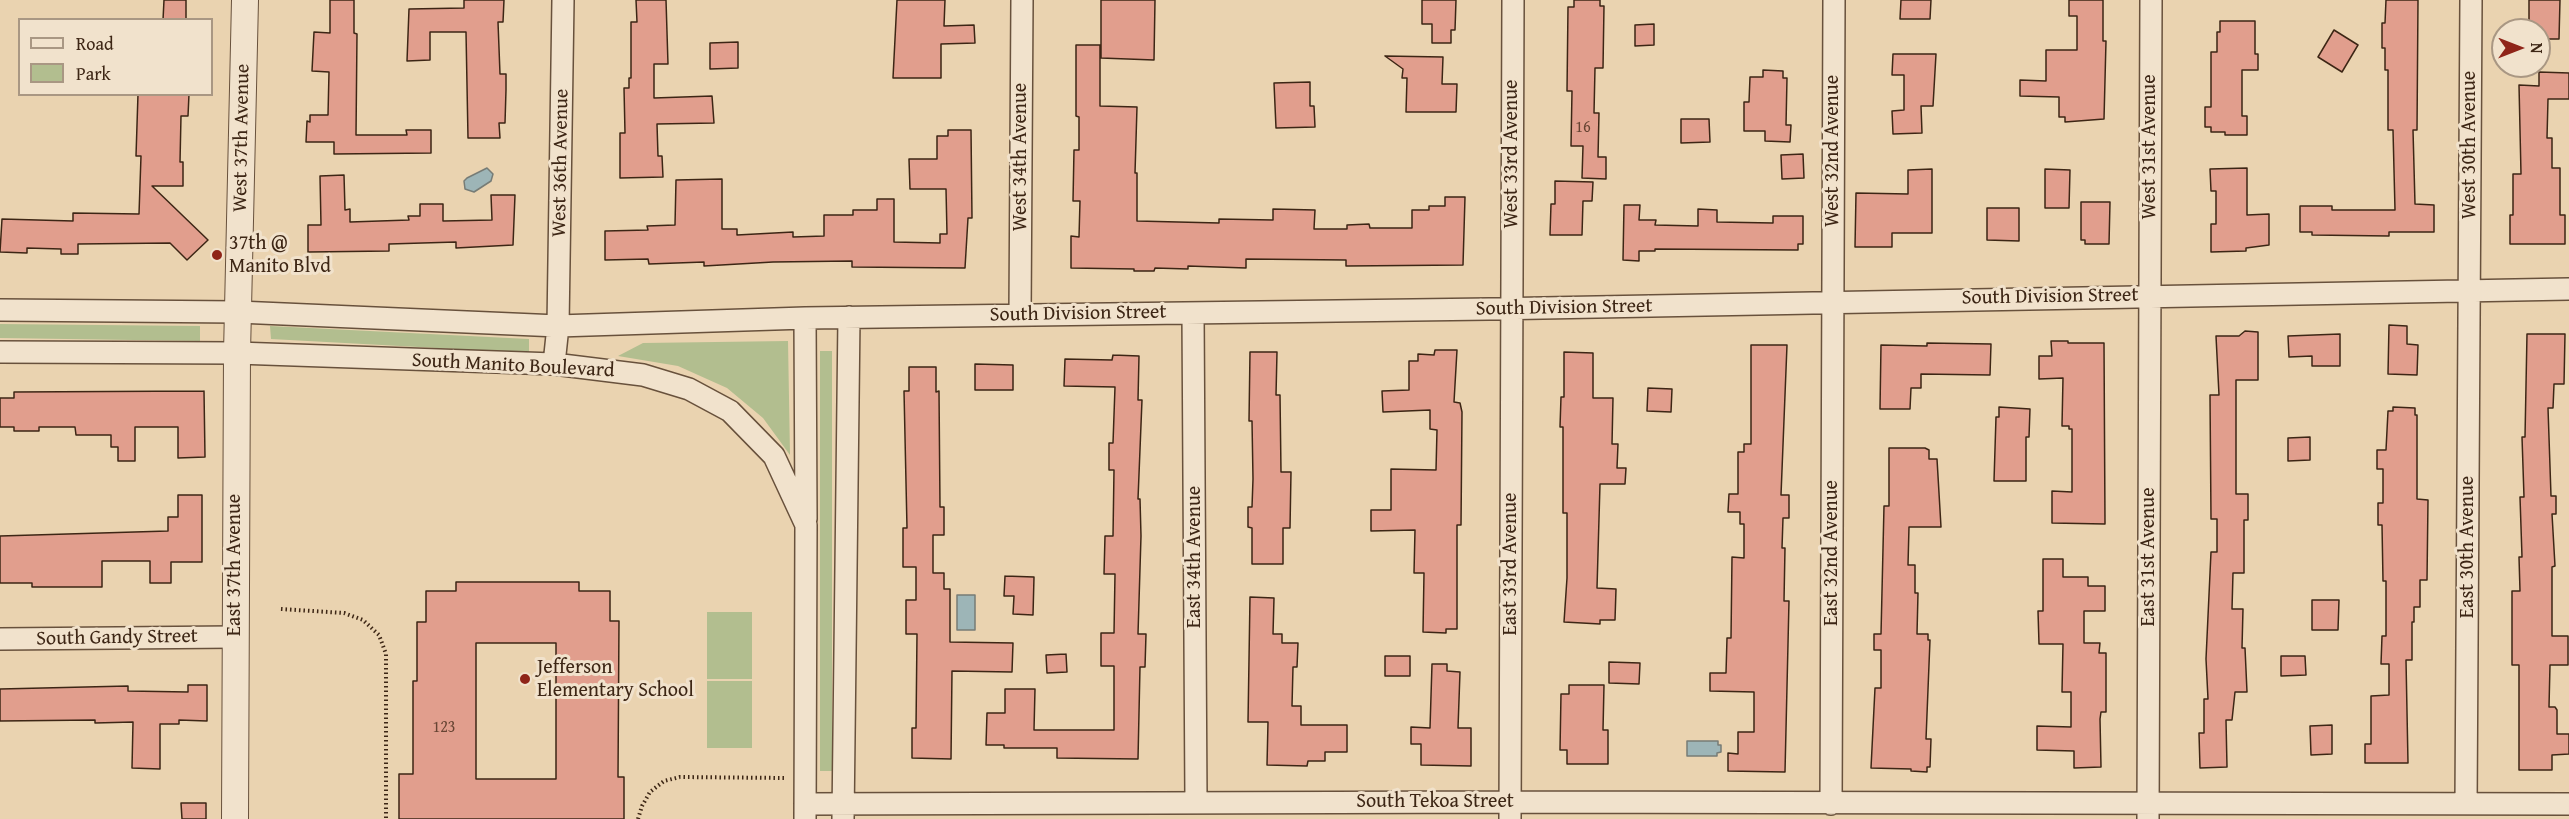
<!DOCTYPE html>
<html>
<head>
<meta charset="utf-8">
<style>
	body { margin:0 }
	#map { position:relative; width:2569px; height:819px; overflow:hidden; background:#ead3b0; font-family:"Gentium Book Plus",serif }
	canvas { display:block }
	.legend { position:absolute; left:18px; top:18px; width:195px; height:78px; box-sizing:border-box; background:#f1e2cc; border:2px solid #a99783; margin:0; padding:8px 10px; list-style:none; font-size:18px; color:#3d2615 }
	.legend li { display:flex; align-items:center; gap:12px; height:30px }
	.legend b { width:30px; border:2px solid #a99783 }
	.north { position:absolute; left:2491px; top:18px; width:60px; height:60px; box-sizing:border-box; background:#f1e2cc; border:2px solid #a99783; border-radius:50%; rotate:90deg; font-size:16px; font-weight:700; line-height:24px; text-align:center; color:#3d2615 }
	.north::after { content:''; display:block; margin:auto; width:21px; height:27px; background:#8f2418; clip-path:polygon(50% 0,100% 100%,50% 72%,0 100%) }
</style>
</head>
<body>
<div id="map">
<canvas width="2569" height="819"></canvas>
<ul class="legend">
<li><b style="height:8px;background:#f1e2cc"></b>Road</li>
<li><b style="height:16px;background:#b2be8f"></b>Park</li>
</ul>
<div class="north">N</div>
</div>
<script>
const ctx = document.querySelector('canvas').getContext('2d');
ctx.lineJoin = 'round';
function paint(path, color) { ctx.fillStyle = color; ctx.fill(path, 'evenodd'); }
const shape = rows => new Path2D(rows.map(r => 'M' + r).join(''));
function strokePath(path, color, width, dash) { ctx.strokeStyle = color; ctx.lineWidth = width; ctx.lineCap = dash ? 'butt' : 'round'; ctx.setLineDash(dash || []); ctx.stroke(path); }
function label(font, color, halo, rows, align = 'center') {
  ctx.font = font + ' "Gentium Book Plus",serif'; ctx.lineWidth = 6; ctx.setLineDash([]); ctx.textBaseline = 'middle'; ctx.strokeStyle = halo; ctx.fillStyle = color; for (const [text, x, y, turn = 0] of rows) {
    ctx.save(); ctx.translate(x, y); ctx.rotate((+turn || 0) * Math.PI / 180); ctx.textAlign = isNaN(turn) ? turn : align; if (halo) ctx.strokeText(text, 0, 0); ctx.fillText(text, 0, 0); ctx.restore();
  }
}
paint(shape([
	[0,324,200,326,200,341,0,338],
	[270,326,529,339,529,353,271,339],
	[788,341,790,455,763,418,727,388,678,366,618,356,643,343],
	[820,351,832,351,832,771,820,771],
	[707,612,752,612,752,679,707,679],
	[707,681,752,681,752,748,707,748]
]), '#b2be8f');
const water = shape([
	[487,168,493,174,491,181,474,192,465,189,464,181,467,178,487,168],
	[957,595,975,595,975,630,957,630,957,595],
	[1687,741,1718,741,1718,745,1721,745,1721,752,1717,753,1717,756,1687,756,1687,741]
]);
paint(water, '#9db5b7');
strokePath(water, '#777c76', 1.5);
const building = shape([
	[164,0,186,0,186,20,163,20,164,0],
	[330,0,354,0,354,33,357,34,356,135,407,135,406,130,431,130,431,153,334,154,334,142,306,142,307,121,310,122,310,115,328,115,329,72,312,71,314,32,330,33,330,0],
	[464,0,504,0,503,22,498,22,500,74,506,74,506,90,505,123,499,123,500,138,468,138,466,32,430,32,430,60,407,61,409,9,464,8,464,0],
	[636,0,666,0,668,64,654,64,654,98,712,96,714,123,657,124,658,156,662,156,663,177,620,178,620,133,625,133,624,88,629,88,629,78,631,78,631,22,637,22,636,0],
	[897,0,945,0,944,26,974,25,975,43,941,44,941,78,893,78,897,0],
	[1101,0,1155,0,1154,60,1101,58,1101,0],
	[1422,0,1456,0,1455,30,1451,30,1451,43,1432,43,1432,24,1422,24,1422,0],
	[1574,0,1600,0,1600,6,1604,6,1603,68,1595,68,1594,113,1599,113,1598,157,1606,157,1606,179,1582,178,1583,146,1571,146,1572,91,1567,91,1568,7,1574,7,1574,0],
	[1901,0,1931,0,1930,19,1900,19,1901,0],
	[2069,0,2103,0,2103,41,2106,41,2104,119,2065,122,2065,117,2059,117,2059,97,2020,96,2020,80,2046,81,2046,50,2077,50,2077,16,2069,16,2069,0],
	[2386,0,2418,0,2417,130,2413,130,2415,204,2434,205,2434,232,2389,232,2389,236,2312,235,2312,232,2300,232,2300,206,2332,206,2332,210,2395,210,2393,130,2388,130,2388,70,2385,70,2385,48,2382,48,2382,23,2385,23,2386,0],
	[2529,0,2560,0,2559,39,2539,39,2539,30,2529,30,2529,0],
	[2220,21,2255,21,2255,54,2258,54,2258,70,2242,70,2242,116,2247,116,2247,135,2225,135,2225,132,2211,132,2211,127,2205,127,2205,107,2211,107,2211,52,2217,52,2217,32,2220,32,2220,21],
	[1654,24,1654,45,1635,46,1635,25,1654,24],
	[2334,30,2358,45,2342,72,2318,57,2334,30],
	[738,42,738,68,710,69,710,43,738,42],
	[1076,45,1100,45,1100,106,1137,107,1135,173,1137,173,1137,221,1219,223,1219,219,1273,220,1273,209,1315,210,1314,229,1347,229,1347,225,1369,224,1370,228,1412,228,1412,210,1429,210,1429,206,1445,206,1445,197,1465,197,1463,265,1346,266,1346,260,1246,259,1246,268,1188,266,1188,269,1155,268,1154,271,1134,271,1134,269,1071,268,1071,236,1079,237,1080,201,1073,201,1074,150,1079,150,1079,117,1076,116,1076,45],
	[1893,54,1936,54,1933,106,1921,106,1922,133,1893,134,1892,111,1904,110,1904,75,1892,75,1893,54],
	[1385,56,1443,57,1442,84,1457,84,1456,112,1406,112,1407,78,1402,78,1403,69,1385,56],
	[1763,70,1783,71,1783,78,1787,78,1786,125,1791,125,1790,142,1765,141,1765,131,1744,131,1744,102,1749,102,1750,77,1763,77,1763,70],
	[2539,72,2569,73,2569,99,2548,99,2547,138,2552,138,2552,168,2560,168,2560,215,2565,215,2565,244,2510,244,2510,215,2513,215,2513,174,2521,174,2519,85,2539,86,2539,72],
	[1310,82,1310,106,1314,106,1315,127,1276,128,1274,83,1310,82],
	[138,94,189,94,188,116,181,116,180,162,183,162,183,186,152,186,208,240,187,260,170,243,78,244,78,254,61,254,61,249,27,248,27,253,0,252,2,219,73,221,73,213,139,214,141,156,136,156,138,94],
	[1681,119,1709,119,1710,142,1681,143,1681,119],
	[948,130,971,130,972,218,968,218,965,268,852,267,852,261,773,262,704,266,704,262,649,264,648,259,605,260,605,231,648,230,647,226,675,225,676,180,722,179,722,229,737,229,737,235,793,232,793,237,824,236,824,215,853,215,853,210,877,210,877,199,894,199,894,242,940,243,940,234,947,234,946,189,910,189,909,159,937,159,937,136,948,136,948,130],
	[1803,154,1804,178,1782,179,1781,155,1803,154],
	[2247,168,2247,215,2269,214,2269,245,2246,248,2246,251,2211,252,2211,224,2216,224,2216,191,2211,191,2210,169,2247,168],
	[1932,169,1932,233,1892,233,1892,247,1855,247,1856,193,1908,194,1908,170,1932,169],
	[2045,169,2070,170,2069,208,2045,208,2045,169],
	[344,175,345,210,350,209,350,222,409,220,408,216,420,216,420,204,443,204,443,221,492,220,491,195,515,195,513,245,456,248,456,242,389,244,389,251,308,252,308,225,321,225,320,176,344,175],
	[1555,181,1593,182,1592,201,1583,201,1582,235,1550,235,1551,204,1555,204,1555,181],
	[2081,202,2110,202,2109,244,2085,244,2085,240,2081,240,2081,202],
	[1624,205,1640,205,1639,220,1656,220,1655,225,1698,226,1698,209,1717,210,1717,222,1773,223,1773,216,1803,216,1803,244,1798,244,1798,250,1655,249,1655,251,1639,251,1639,261,1623,260,1624,205],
	[1987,208,2019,208,2019,241,1987,240,1987,208],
	[2389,325,2407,326,2407,344,2418,345,2417,375,2388,374,2389,325],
	[2245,331,2258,332,2258,380,2236,380,2236,494,2248,494,2248,520,2244,520,2244,573,2233,573,2232,609,2243,609,2242,648,2245,648,2247,692,2235,692,2232,720,2226,720,2227,767,2200,768,2199,733,2204,733,2204,699,2208,699,2206,659,2211,552,2217,552,2217,519,2211,519,2210,395,2219,395,2216,336,2239,336,2245,331],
	[2340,334,2340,366,2312,366,2312,356,2289,357,2288,336,2340,334],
	[2527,334,2565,334,2564,384,2554,384,2553,408,2548,408,2551,496,2556,496,2556,514,2552,514,2555,566,2552,567,2552,636,2568,636,2568,665,2550,665,2549,707,2555,707,2557,710,2557,734,2569,734,2569,754,2552,755,2552,770,2519,770,2519,665,2512,665,2512,591,2520,591,2519,557,2522,557,2520,497,2524,497,2522,437,2525,437,2527,334],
	[2051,341,2068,341,2068,343,2104,343,2105,524,2052,523,2052,491,2072,492,2072,429,2069,429,2069,426,2062,426,2063,378,2039,379,2039,356,2052,356,2051,341],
	[1927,343,1991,344,1990,375,1921,374,1921,388,1911,388,1910,409,1880,409,1881,345,1927,346,1927,343],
	[1751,345,1787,345,1781,495,1789,495,1789,518,1783,518,1782,548,1785,548,1784,601,1789,601,1785,772,1728,771,1728,753,1738,754,1738,732,1754,732,1754,692,1710,691,1710,673,1726,673,1727,638,1731,638,1732,557,1744,558,1744,524,1740,524,1740,512,1728,512,1729,494,1738,494,1738,452,1744,452,1744,444,1751,444,1751,345],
	[1435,350,1457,350,1454,402,1460,403,1462,412,1461,525,1457,525,1457,629,1446,629,1446,633,1423,632,1424,573,1414,573,1415,530,1371,531,1371,510,1391,510,1391,469,1436,470,1437,430,1430,429,1430,410,1383,412,1382,391,1409,390,1409,361,1418,361,1418,354,1434,355,1435,350],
	[1250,352,1277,352,1276,395,1280,395,1281,472,1291,472,1290,528,1283,528,1283,564,1252,564,1252,528,1248,527,1248,507,1252,507,1253,479,1252,421,1249,421,1250,352],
	[1564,352,1593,353,1593,398,1613,398,1612,444,1618,444,1617,468,1626,468,1625,484,1600,484,1597,588,1616,589,1615,620,1600,620,1600,624,1564,622,1567,578,1567,513,1563,513,1563,427,1560,427,1561,397,1564,397,1564,352],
	[1113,355,1139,356,1138,400,1142,400,1138,499,1140,499,1141,536,1138,634,1146,634,1145,667,1140,667,1138,759,1057,758,1057,748,1004,748,1004,745,986,745,987,713,1005,713,1005,689,1035,689,1034,730,1114,730,1114,666,1101,666,1101,633,1114,633,1115,574,1104,574,1105,536,1113,536,1114,470,1109,470,1109,443,1113,443,1115,387,1064,386,1065,359,1112,360,1113,355],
	[975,364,1013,365,1013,390,975,390,975,364],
	[909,367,936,367,936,392,939,391,940,507,944,507,944,535,933,535,933,573,944,573,944,589,950,589,950,642,1013,643,1012,672,952,671,951,759,912,758,912,728,916,728,917,634,906,634,906,600,916,600,916,567,903,567,903,528,907,528,904,391,909,391,909,367],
	[1648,388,1672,389,1671,412,1647,411,1648,388],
	[204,391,205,457,178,458,178,427,135,427,135,461,118,461,118,447,111,447,111,435,76,435,75,427,39,427,39,431,14,431,14,427,0,427,0,398,14,398,14,392,204,391],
	[1999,407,2030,409,2029,437,2026,437,2026,481,1994,481,1996,417,1999,417,1999,407],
	[2393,407,2415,408,2415,415,2417,415,2417,499,2428,500,2427,580,2420,580,2420,607,2414,607,2414,622,2412,622,2412,660,2406,660,2408,763,2365,763,2365,744,2371,744,2371,696,2389,695,2389,664,2381,664,2382,636,2386,636,2386,581,2383,581,2382,525,2378,525,2378,503,2383,503,2383,469,2377,469,2377,450,2386,450,2388,411,2393,411,2393,407],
	[2310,437,2310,460,2288,461,2288,438,2310,437],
	[1889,448,1925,448,1929,450,1929,459,1937,459,1941,527,1909,527,1908,565,1915,565,1915,593,1918,593,1917,634,1928,634,1928,640,1930,640,1926,739,1931,739,1930,767,1927,767,1927,772,1911,771,1911,769,1871,768,1875,688,1881,688,1881,650,1874,650,1874,634,1881,634,1884,506,1889,506,1889,448],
	[178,495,202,495,202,562,171,562,171,583,150,583,150,561,102,561,102,587,32,587,32,583,0,583,0,536,168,531,168,517,178,517,178,495],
	[2043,559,2063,559,2063,577,2088,577,2088,586,2105,586,2105,611,2084,611,2084,643,2100,643,2099,653,2106,653,2106,712,2101,712,2100,719,2101,767,2074,768,2074,751,2037,750,2037,726,2071,727,2071,692,2062,692,2063,644,2039,644,2038,611,2043,611,2043,559],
	[1005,576,1034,577,1033,615,1013,614,1014,596,1004,596,1005,576],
	[456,582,579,582,579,591,610,591,610,621,619,621,618,777,624,777,624,819,399,819,399,774,413,774,413,681,417,681,417,622,426,622,426,591,456,591,456,582],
	[476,643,556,643,556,779,476,779,476,643],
	[1250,597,1274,598,1273,634,1282,634,1282,643,1298,643,1297,667,1293,667,1292,706,1301,706,1301,725,1347,725,1347,752,1325,752,1325,761,1308,761,1307,766,1267,765,1268,722,1248,722,1250,597],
	[2312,600,2339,600,2338,630,2312,630,2312,600],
	[1066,654,1067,672,1047,673,1046,655,1066,654],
	[1385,656,1410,656,1410,676,1385,676,1385,656],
	[2281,656,2305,656,2306,675,2281,676,2281,656],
	[1609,662,1640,663,1639,684,1609,683,1609,662],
	[1432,664,1447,664,1447,671,1460,672,1458,728,1471,728,1471,766,1421,765,1421,744,1411,744,1411,727,1430,728,1432,664],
	[188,685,207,685,207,721,179,720,179,724,160,724,160,769,132,768,133,722,95,723,95,720,0,721,0,689,128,686,128,691,188,692,188,685],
	[1569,685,1604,685,1603,730,1608,730,1608,764,1567,764,1567,750,1560,750,1561,694,1569,694,1569,685],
	[2332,725,2332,754,2311,755,2310,726,2332,725],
	[181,803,206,803,206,819,182,819,181,803]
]);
paint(building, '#e19e8d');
strokePath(building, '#3d2615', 1.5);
const minor = shape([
	[0,310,238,312,558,326,805,318,1489,309,2569,289],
	[1193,313,1196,802],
	[1020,315,1022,0],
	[805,318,806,519],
	[0,352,237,353,554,364,643,375,689,389,730,411,774,456,806,525,805,819],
	[554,364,558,326,563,0],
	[0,639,235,637],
	[805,804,1511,802,2569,804],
	[1831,804,1834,0],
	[2466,804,2471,0],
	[843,819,849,317],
	[1510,819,1513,0],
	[2148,819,2151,0]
]);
const tertiary = shape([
	[235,819,237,353,245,0]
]);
strokePath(minor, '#68513c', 24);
strokePath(tertiary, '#68513c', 28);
strokePath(shape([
	[281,609,344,613,363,620,379,635,386,654,386,819],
	[638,819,642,806,650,792,664,781,680,777,785,778]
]), '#3d2615', 4, [1.5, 3]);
strokePath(minor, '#f1e2cc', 21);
strokePath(tertiary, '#f1e2cc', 26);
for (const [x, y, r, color] of [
	[217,255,6,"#8f2418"],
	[525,679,6,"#8f2418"]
]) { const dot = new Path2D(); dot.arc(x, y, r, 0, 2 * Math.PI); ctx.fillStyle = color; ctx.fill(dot); strokePath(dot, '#f1e2cc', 2); }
label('16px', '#643', null, [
	["16",1583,128],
	["123",444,728]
]);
label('20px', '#3d2615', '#f1e2cc', [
	["West 37th Avenue",242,138,-89],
	["West 30th Avenue",2470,145,-90],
	["West 31st Avenue",2150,147,-90],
	["West 32nd Avenue",1833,151,-90],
	["West 33rd Avenue",1512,154,-90],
	["West 34th Avenue",1021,157,-90],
	["West 36th Avenue",561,163,-89],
	["South Division Street",2050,297,-1],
	["South Division Street",1564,308,-1],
	["South Division Street",1078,314,-1],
	["South Manito Boulevard",513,366,3],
	["East 30th Avenue",2468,547,-90],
	["East 32nd Avenue",1832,553,-90],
	["East 34th Avenue",1195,557,-90],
	["East 31st Avenue",2149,557,-90],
	["East 33rd Avenue",1511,564,-90],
	["East 37th Avenue",235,565,-90],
	["South Gandy Street",117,638,-1],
	["South Tekoa Street",1435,802]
]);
label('20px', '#3d2615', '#f1e2cc', [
	["37th @",229,244],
	["Manito Blvd",229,267],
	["Jefferson",537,668],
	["Elementary School",537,691]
], 'left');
</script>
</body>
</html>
